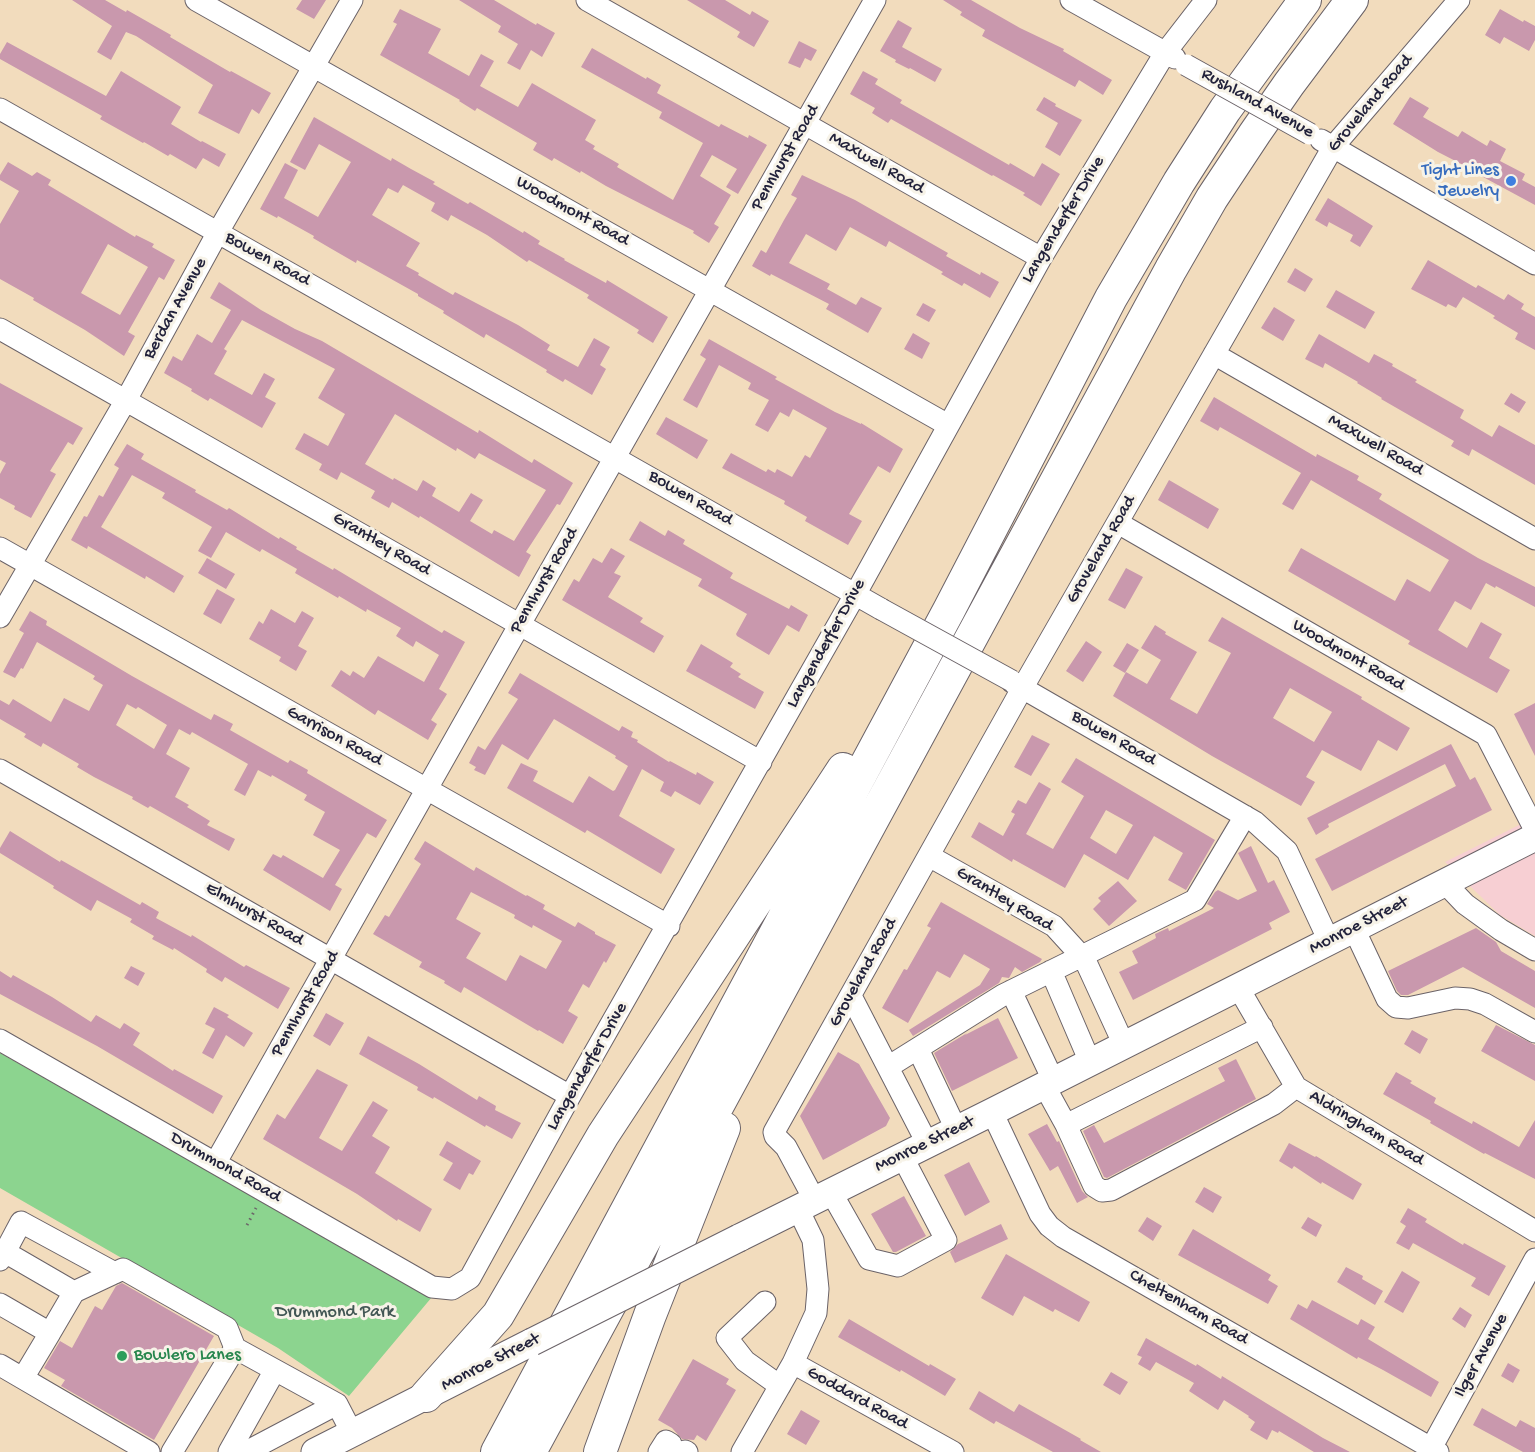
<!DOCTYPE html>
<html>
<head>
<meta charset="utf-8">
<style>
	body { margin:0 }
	canvas { display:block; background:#f2dcbd }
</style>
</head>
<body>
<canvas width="1535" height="1452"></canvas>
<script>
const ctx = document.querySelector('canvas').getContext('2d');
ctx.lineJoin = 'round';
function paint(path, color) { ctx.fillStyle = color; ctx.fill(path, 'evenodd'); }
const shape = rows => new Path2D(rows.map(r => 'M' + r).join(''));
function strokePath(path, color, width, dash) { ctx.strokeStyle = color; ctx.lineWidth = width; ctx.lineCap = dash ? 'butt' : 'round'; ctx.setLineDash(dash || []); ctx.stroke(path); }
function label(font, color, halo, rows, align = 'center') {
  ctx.font = font + ' "Gochi Hand",sans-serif'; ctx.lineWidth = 6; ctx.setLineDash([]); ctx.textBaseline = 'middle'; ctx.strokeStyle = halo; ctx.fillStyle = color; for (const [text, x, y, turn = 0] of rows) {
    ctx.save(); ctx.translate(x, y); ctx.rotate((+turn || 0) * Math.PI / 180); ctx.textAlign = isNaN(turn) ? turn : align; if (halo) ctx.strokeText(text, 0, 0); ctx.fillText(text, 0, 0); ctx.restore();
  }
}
paint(shape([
	[1535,817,1535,936,1500,915,1445,862]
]), '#f7cfd3');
paint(shape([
	[0,1053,432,1297,349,1396,278,1348,0,1188]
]), '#8cd48f');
paint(shape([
	[72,0,105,0,126,12,127,10,171,35,170,37,230,72,231,71,271,93,259,114,252,109,239,134,198,113,213,85,136,36,126,32,111,60,97,52,112,26],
	[302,0,326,0,314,19,296,9],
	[459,0,494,0,536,25,537,23,555,33,542,57,531,50,520,70,507,63,518,44,498,32,501,26],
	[687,0,725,0,750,15,752,11,769,21,754,47,737,37,740,32],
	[943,0,971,0,1020,28,1064,49,1063,51,1112,80,1103,95,1079,80,1075,87,982,36,985,30,960,15,962,12],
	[400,9,441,29,428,53,469,76,481,54,494,61,480,86,518,107,532,83,596,120,585,140,595,146,593,149,619,164,617,167,673,200,703,143,659,118,662,112,581,67,592,48,646,79,647,77,661,85,657,93,719,127,721,124,748,138,749,135,767,145,738,194,726,187,737,169,712,155,700,176,731,195,714,224,719,227,709,243,693,233,694,231,606,186,581,171,580,173,554,158,552,161,533,150,537,143,477,108,475,111,459,101,460,100,380,55,397,24,393,22],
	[1500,9,1523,22,1524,20,1535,26,1535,40,1529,51,1504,37,1500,44,1485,35],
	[898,20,912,28,902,47,942,69,935,82,910,68,909,69,895,62,896,60,880,51],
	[799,41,817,50,811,61,805,58,800,68,788,63],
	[7,42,106,96,121,71,181,107,171,124,201,142,202,141,226,154,219,167,203,158,196,169,170,154,168,156,144,142,143,143,100,119,102,116,0,59,0,54],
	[863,71,878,79,875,84,902,100,900,103,1009,165,1010,163,1034,177,1042,163,1060,174,1041,206,1023,195,1025,193,993,175,992,176,891,119,888,123,872,113,875,108,850,94],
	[1044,97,1056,104,1055,106,1082,120,1060,156,1045,147,1058,123,1036,110],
	[1410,97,1429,108,1423,117,1458,137,1462,131,1487,146,1490,140,1506,149,1500,161,1525,174,1522,180,1535,187,1535,205,1472,171,1473,170,1438,152,1393,124],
	[314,117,391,161,392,158,411,169,435,182,433,184,468,204,470,202,523,233,524,231,540,241,538,244,565,259,564,260,606,283,607,280,668,317,653,343,637,333,639,330,587,298,589,295,529,260,527,262,487,235,451,215,448,221,431,211,435,203,403,185,398,193,388,188,372,215,420,243,406,266,419,273,418,275,453,295,455,292,518,325,550,345,547,350,578,367,594,338,610,347,600,365,606,369,592,395,565,379,563,382,546,372,547,370,486,334,484,338,443,313,444,311,418,296,418,294,357,260,356,263,330,248,313,238,314,236,278,216,277,218,260,209,285,163,298,170,284,198,318,217,351,162,319,144,305,170,290,162],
	[8,162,32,176,37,172,51,180,48,185,135,237,136,235,154,244,152,247,175,260,164,280,159,277,128,332,135,336,124,356,85,330,33,300,34,298,0,279,0,224,19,191,0,180,0,175],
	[108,244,148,267,120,315,81,293],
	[802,175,855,200,948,253,946,256,980,275,981,272,999,282,990,298,964,283,962,286,941,274,943,272,889,241,886,247,850,227,836,251,806,234,789,263,830,284,827,289,856,305,861,297,882,308,868,333,826,309,829,304,771,274,770,276,752,266,761,250,766,253,784,220,797,198,791,195],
	[1328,198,1373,226,1360,247,1350,241,1353,235,1329,222,1327,227,1315,220],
	[1428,260,1476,288,1478,285,1504,300,1508,294,1524,304,1521,309,1535,317,1535,350,1515,339,1518,333,1493,318,1495,316,1463,297,1456,308,1448,304,1446,307,1411,289],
	[1295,268,1313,279,1305,292,1287,282],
	[219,282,261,310,295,329,322,341,478,433,479,430,532,463,534,459,573,483,560,505,557,504,526,552,531,555,519,577,420,516,419,518,392,502,389,508,371,498,375,491,341,472,337,480,319,470,322,464,295,449,304,433,328,446,345,414,318,398,335,369,242,320,224,349,227,351,214,374,252,395,264,373,275,379,265,397,276,403,262,428,210,398,208,401,191,391,192,389,164,373,173,356,182,361,197,334,212,343,231,310,210,298],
	[395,414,456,451,457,448,475,459,479,453,546,490,514,541,494,530,492,534,470,521,483,500,471,493,459,512,432,496,436,488,423,480,417,491,394,478,393,480,365,464],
	[1336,290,1375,312,1365,329,1326,307],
	[923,303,936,310,929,322,916,315],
	[1274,307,1295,320,1283,341,1261,328],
	[913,333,930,343,922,359,904,349],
	[1319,334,1369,363,1374,354,1393,364,1392,366,1417,380,1415,382,1464,410,1460,418,1492,437,1499,425,1535,445,1535,485,1472,449,1469,456,1451,446,1454,441,1381,399,1382,398,1357,383,1358,382,1325,363,1323,368,1305,359],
	[709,339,777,377,775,379,835,412,861,424,861,423,903,449,890,473,878,466,849,514,862,521,848,545,805,521,807,517,784,504,785,501,722,468,731,453,766,472,768,469,775,473,777,469,792,477,805,455,810,458,827,428,793,409,789,417,780,412,768,432,755,425,769,400,748,389,751,383,719,365,697,408,683,400,706,359,700,355],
	[0,383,83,428,73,445,68,442,50,471,56,474,31,518,14,509,15,506,0,498,0,474,6,463,0,460],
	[1511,393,1526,402,1519,413,1504,404],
	[1214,397,1316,457,1317,454,1359,476,1357,480,1382,494,1379,499,1478,558,1535,587,1535,607,1496,586,1495,588,1486,583,1471,610,1455,601,1438,630,1467,648,1481,622,1502,634,1489,658,1510,670,1497,693,1408,644,1410,641,1288,571,1301,548,1395,601,1407,579,1430,592,1449,560,1311,480,1293,510,1282,504,1301,473,1220,427,1218,431,1200,421],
	[666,417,708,440,697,459,656,434],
	[127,444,144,454,141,459,196,490,195,492,227,510,229,508,279,539,280,537,297,547,296,549,333,570,334,568,442,633,444,630,465,642,439,689,447,694,431,720,437,724,428,740,378,710,375,715,331,686,341,670,350,676,353,671,364,678,378,656,424,682,439,655,416,641,413,647,396,636,401,628,367,609,366,612,339,596,338,598,295,573,297,569,262,549,260,552,226,532,211,558,198,551,212,527,162,498,165,493,132,475,101,527,184,576,174,593,146,576,145,579,88,546,87,549,71,540,84,516,87,517,99,495,103,497,119,468,114,465],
	[1169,480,1219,509,1208,529,1158,500],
	[640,521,665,536,668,530,685,540,683,544,733,573,730,578,789,609,791,605,808,615,799,632,787,625,769,655,737,636,736,634,747,614,698,586,702,579,629,540],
	[611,548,625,556,614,573,621,576,608,597,643,618,640,622,664,636,654,653,562,600,574,579,579,582,593,558,602,563],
	[207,558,235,574,226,589,198,573],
	[1126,568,1143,577,1125,609,1108,600],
	[217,589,235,599,221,624,203,614],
	[271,609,295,623,302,611,314,618,298,646,307,651,296,671,279,661,281,657,249,639,259,621,263,624],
	[30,611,47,621,46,625,132,676,211,720,214,714,233,724,230,730,288,763,290,760,308,770,307,773,387,820,376,838,367,833,352,857,335,885,342,889,330,911,263,870,273,854,281,858,283,855,323,878,340,850,313,835,325,812,304,800,307,795,272,775,271,777,258,770,245,796,234,790,248,764,192,732,190,735,179,729,166,754,190,768,175,797,189,805,187,807,210,821,207,825,235,839,229,851,150,806,148,808,132,799,133,797,94,777,77,767,79,764,43,743,41,747,24,737,26,734,0,719,0,700,9,705,13,699,51,722,64,698,89,711,103,685,93,679,95,676,37,642,23,669,21,668,15,678,3,672,24,633,19,630],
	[127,704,136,709,138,707,167,725,154,749,116,725],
	[1222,617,1362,697,1361,699,1410,728,1397,751,1378,740,1361,771,1322,750,1306,777,1315,782,1301,806,1212,756,1113,696,1126,672,1147,684,1161,660,1141,648,1155,625,1166,632,1165,634,1197,652,1170,699,1197,714,1231,653,1208,641],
	[1290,688,1332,712,1314,742,1273,718],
	[1086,641,1102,652,1083,682,1066,671],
	[1127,643,1139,650,1125,673,1113,666],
	[701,644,733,663,730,667,741,674,738,677,764,692,755,709,686,671],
	[520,673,619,731,622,726,633,732,631,737,638,740,637,742,669,762,670,761,696,775,697,772,714,782,700,805,675,791,671,797,660,791,664,782,642,769,619,816,675,849,661,874,587,830,585,833,507,788,521,763,538,771,533,781,573,803,589,776,613,791,615,790,628,766,615,758,616,756,554,719,528,760,502,744,485,775,474,770,476,767,469,763,478,746,485,750,518,699,508,693],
	[1535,703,1535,756,1514,714],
	[1032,735,1050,744,1031,776,1014,767],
	[1451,744,1470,780,1475,777,1492,810,1332,891,1315,859,1456,786,1445,764,1328,824,1329,827,1316,835,1307,818],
	[1076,758,1215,840,1186,890,1168,880,1183,853,1154,836,1128,880,1084,854,1065,888,1013,859,1012,862,971,837,979,822,1003,836,1015,814,1011,812,1018,800,1026,804,1039,782,1051,789,1026,834,1053,849,1084,796,1061,782],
	[1106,810,1133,825,1116,854,1090,838],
	[10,831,60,862,61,860,140,905,142,902,159,912,156,918,191,937,192,935,244,967,246,965,290,988,278,1009,225,977,222,982,206,972,207,969,174,948,173,950,152,939,154,936,130,922,132,919,97,900,91,911,53,888,54,886,0,853,0,848],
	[425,841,474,871,476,867,526,896,527,895,545,905,543,909,575,927,578,922,595,932,595,934,616,945,606,963,604,961,589,988,583,984,568,1011,578,1017,563,1044,539,1030,538,1031,464,987,461,993,444,983,445,981,419,967,422,962,373,934,385,915,389,917,421,864,414,859],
	[471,892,515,915,514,918,532,928,533,925,562,941,546,969,520,955,506,981,466,958,481,933,456,919],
	[1251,846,1268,883,1274,880,1290,912,1269,923,1272,929,1133,1000,1119,972,1138,963,1132,951,1156,938,1155,934,1168,928,1169,931,1214,908,1207,904,1215,892,1218,890,1238,900,1257,891,1238,853],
	[1118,881,1137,901,1109,926,1093,909,1101,901,1098,898],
	[941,902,1042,959,1040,962,1022,972,1015,967,1009,978,1002,977,999,983,913,1036,909,1030,980,985,990,969,964,954,950,978,937,971,908,1023,882,1008,904,969,907,970,931,928,927,926],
	[1476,928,1496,942,1501,951,1535,971,1535,1008,1463,967,1408,995,1401,995,1397,991,1388,971],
	[131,966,145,973,138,986,124,978],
	[0,971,11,978,13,975,52,997,91,1022,96,1015,120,1029,124,1023,140,1033,133,1045,173,1071,174,1069,223,1096,213,1114,97,1046,0,994],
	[214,1007,229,1015,227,1017,253,1033,244,1047,226,1035,213,1059,202,1053,215,1029,205,1024],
	[326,1013,344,1023,330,1046,313,1036],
	[998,1018,1018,1058,952,1091,934,1053,967,1033,965,1035],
	[1496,1025,1535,1045,1535,1081,1481,1051],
	[1412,1030,1428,1039,1420,1054,1404,1044],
	[368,1036,419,1064,477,1100,479,1096,496,1106,495,1110,521,1123,512,1139,486,1125,485,1127,434,1097,433,1099,417,1090,418,1087,359,1054],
	[838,1052,859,1064,890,1118,886,1126,823,1160,800,1116],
	[1236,1059,1256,1099,1107,1178,1104,1177,1083,1131,1094,1125,1104,1143,1225,1081,1218,1068],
	[317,1069,348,1085,319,1138,342,1151,373,1101,388,1110,372,1136,390,1147,375,1173,432,1209,420,1232,398,1219,397,1221,357,1194,263,1139,277,1114,285,1119],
	[1396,1072,1412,1081,1410,1083,1436,1098,1434,1103,1472,1124,1473,1121,1519,1147,1535,1120,1535,1179,1485,1153,1484,1154,1430,1123,1431,1121,1383,1094],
	[1047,1124,1057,1142,1059,1141,1082,1191,1088,1197,1077,1203,1058,1166,1050,1171,1028,1134],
	[447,1141,481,1161,473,1175,469,1173,460,1190,443,1180,453,1163,439,1155],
	[1289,1143,1315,1157,1316,1156,1362,1184,1353,1200,1322,1182,1321,1184,1294,1166,1292,1169,1279,1161],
	[969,1162,990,1202,965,1216,944,1175],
	[1204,1187,1222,1197,1213,1213,1195,1202],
	[904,1196,926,1236,896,1252,893,1252,871,1214],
	[1408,1208,1427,1219,1425,1222,1463,1245,1464,1243,1506,1266,1489,1296,1471,1286,1476,1278,1413,1243,1409,1250,1396,1243,1406,1226,1400,1222],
	[1147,1217,1162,1226,1153,1241,1138,1231],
	[1308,1217,1322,1225,1316,1237,1301,1228],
	[1001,1224,1008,1239,955,1263,950,1252,958,1244],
	[1193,1229,1271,1275,1268,1280,1278,1286,1268,1304,1178,1255],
	[1006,1254,1090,1302,1079,1322,1055,1309,1053,1312,1024,1296,1013,1316,981,1298],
	[1346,1267,1363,1276,1362,1279,1383,1291,1375,1305,1337,1282],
	[1402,1271,1420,1282,1403,1313,1384,1302],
	[122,1283,214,1336,154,1440,61,1386,65,1380,44,1368,60,1341,72,1348,95,1306,102,1310,116,1286],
	[1312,1300,1358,1325,1361,1319,1375,1327,1368,1339,1439,1382,1431,1397,1383,1370,1358,1357,1357,1359,1290,1319,1298,1304,1307,1309],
	[1460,1307,1472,1315,1465,1328,1452,1319],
	[849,1319,929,1366,930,1364,956,1379,945,1396,901,1370,900,1372,838,1337],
	[1146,1338,1196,1366,1197,1364,1221,1379,1222,1376,1323,1438,1350,1452,1314,1452,1279,1431,1278,1433,1272,1430,1267,1440,1250,1430,1255,1422,1248,1417,1249,1416,1224,1400,1218,1410,1189,1391,1194,1383,1156,1362,1150,1371,1138,1364,1142,1357,1137,1355],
	[693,1359,729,1379,726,1384,736,1390,706,1441,697,1435,694,1440,682,1439,672,1428,658,1420],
	[1508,1363,1520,1370,1513,1383,1501,1376],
	[1111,1372,1128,1382,1120,1395,1103,1385],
	[979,1391,1014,1412,1019,1404,1081,1439,1080,1440,1101,1452,1053,1452,996,1421,994,1424,969,1409],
	[1482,1408,1516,1427,1520,1420,1535,1428,1535,1452,1523,1452,1473,1425],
	[801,1410,820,1421,806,1445,787,1434]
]), '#c998ad');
const minor = shape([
	[196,0,948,425],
	[587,0,1041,258],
	[1071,0,1175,58],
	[0,109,881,609],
	[1321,140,1535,264],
	[0,329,761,762],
	[1214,354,1535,539],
	[1118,523,1486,735,1535,830],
	[0,548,669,926],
	[0,617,126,400,218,232,352,0],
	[1012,682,1255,822,1287,851,1329,941],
	[0,770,570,1096],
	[929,856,1054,926,1085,960,1124,1045],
	[1445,883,1465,904,1501,930,1535,950],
	[1354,929,1387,999,1396,1007,1408,1008,1455,998,1470,999,1485,1004,1535,1032],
	[1051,971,1090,1062],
	[1238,987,1296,1087,1535,1231],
	[1011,991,1053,1080],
	[851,996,927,1143],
	[0,1040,432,1287,452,1289,470,1278,570,1096,856,593,1041,258,1165,53,1206,0],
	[918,1049,956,1129],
	[888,1067,1003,995,1195,900,1245,816],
	[1044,1085,1066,1125,1262,1027],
	[992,1112,1040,1214,1049,1226,1063,1237,1438,1452],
	[1066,1125,1094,1186,1102,1191,1111,1190,1274,1104,1296,1087],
	[216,1162,520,624,875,0],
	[831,1192,869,1259,898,1266,946,1240,902,1156],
	[815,1201,786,1147,775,1136,774,1132,779,1123,1023,687,1333,147,1459,0],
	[5,1252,21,1222,115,1273],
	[0,1260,5,1252,74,1292,50,1333,0,1304],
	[74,1292,123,1269,227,1328,235,1348],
	[765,1302,727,1338,745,1361,780,1386],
	[793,1363,953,1452],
	[0,1365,149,1452],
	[23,1378,50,1333],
	[685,1451,687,1452],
	[172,1452,235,1348,337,1404,352,1433],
	[229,1452,275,1370],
	[246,1452,337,1404],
	[659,1452,666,1441,671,1444],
	[742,1452,793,1363,816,1313,818,1289,813,1240,798,1209],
	[1429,1452,1535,1259]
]);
const major = shape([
	[739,1238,992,1112,1535,837],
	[315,1452,532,1342]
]);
const highway = shape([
	[426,1396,498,1315,603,1135,843,769],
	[497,1452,949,610,1111,298,1179,182,1225,110,1305,0],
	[530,1452,1171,269,1212,198,1255,133,1289,84,1352,0],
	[600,1452,650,1315,724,1128]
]);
strokePath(minor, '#6b6368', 23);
strokePath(major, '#6b6368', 29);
strokePath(highway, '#6b6368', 34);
strokePath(shape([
	[247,1225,256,1208]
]), '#6b6368', 3, [1.5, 4.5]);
strokePath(minor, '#fff', 21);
strokePath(major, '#fff', 27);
strokePath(highway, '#fff', 32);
const minorBridge = shape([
	[1186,65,1310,134],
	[881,609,1012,681]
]);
const majorBridge = shape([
	[532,1342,739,1238]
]);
strokePath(minorBridge, '#6b6368', 23, []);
strokePath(majorBridge, '#6b6368', 29, []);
strokePath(minorBridge, '#fff', 21);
strokePath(majorBridge, '#fff', 27);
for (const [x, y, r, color] of [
	[1511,181,6,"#3f7fe0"],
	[122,1356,6,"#2e9e5b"]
]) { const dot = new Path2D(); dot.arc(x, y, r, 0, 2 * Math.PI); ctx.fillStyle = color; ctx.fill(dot); strokePath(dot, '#f7f3e8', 2); }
label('18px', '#22223b', '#f7f3e8', [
	["Rushland Avenue",1257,104,29],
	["Groveland Road",1371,104,-50],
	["Pennhurst Road",786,158,-60],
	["Maxwell Road",876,164,30],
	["Woodmont Road",572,212,29],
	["Langenderfer Drive",1064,220,-59],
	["Bowen Road",267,260,29],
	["Berdan Avenue",176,309,-61],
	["Maxwell Road",1375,446,30],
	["Bowen Road",690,499,30],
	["Grantley Road",381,545,30],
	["Groveland Road",1102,550,-60],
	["Pennhurst Road",545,581,-60],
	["Langenderfer Drive",827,644,-61],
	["Woodmont Road",1348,656,30],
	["Garrison Road",334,737,29],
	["Bowen Road",1113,739,30],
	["Grantley Road",1004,900,31],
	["Elmhurst Road",254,915,30],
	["Monroe Street",1359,926,-27],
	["Groveland Road",864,973,-61],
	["Pennhurst Road",306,1004,-60],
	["Langenderfer Drive",588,1067,-60],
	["Aldringham Road",1366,1129,31],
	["Monroe Street",925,1145,-26],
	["Drummond Road",225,1168,30],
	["Cheltenham Road",1188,1308,30],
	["Ilger Avenue",1482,1356,-61],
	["Monroe Street",491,1363,-27],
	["Goddard Road",857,1399,29]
]);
label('18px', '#366cbe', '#f7f3e8', [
	["Tight Lines",1499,171],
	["Jewelry",1499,192]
], 'right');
label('18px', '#425754', '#f7f3e8', [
	["Drummond Park",335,1313]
]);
label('18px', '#27864d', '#f7f3e8', [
	["Bowlero Lanes",134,1356]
], 'left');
</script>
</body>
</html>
